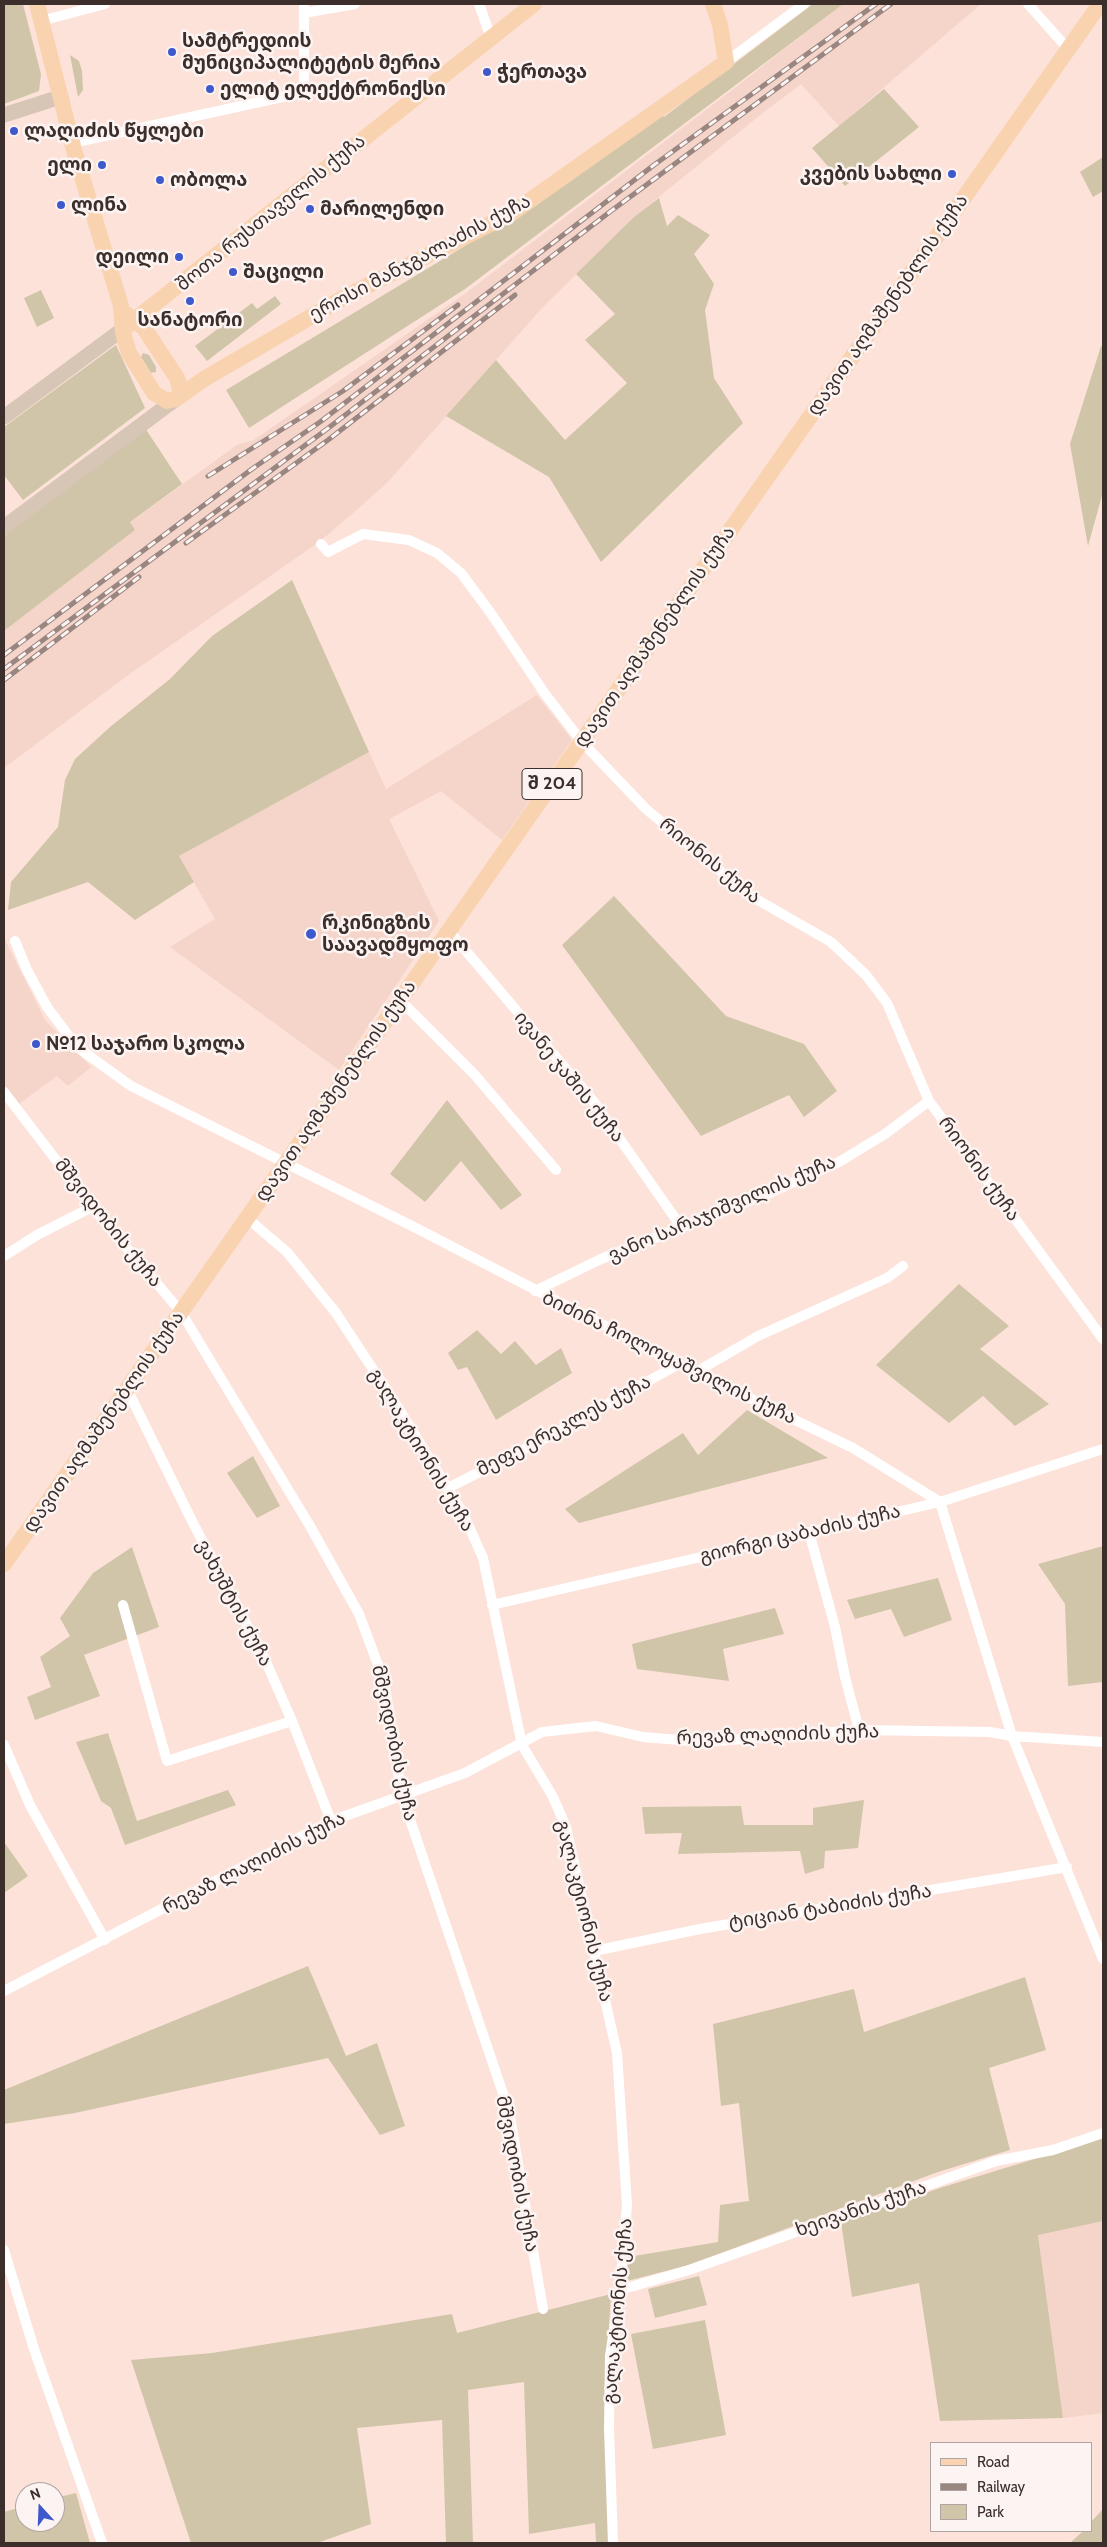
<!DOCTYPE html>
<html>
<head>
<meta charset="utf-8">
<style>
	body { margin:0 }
	#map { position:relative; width:1107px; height:2547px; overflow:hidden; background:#fde2d9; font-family:Cabin,sans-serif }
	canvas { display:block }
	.frame { position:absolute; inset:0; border:5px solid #3c2f2b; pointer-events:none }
	.legend { position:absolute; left:930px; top:2442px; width:162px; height:90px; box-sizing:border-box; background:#fbf4f2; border:1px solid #afa5a2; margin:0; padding:6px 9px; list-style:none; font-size:15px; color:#3c2f2b }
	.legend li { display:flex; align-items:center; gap:10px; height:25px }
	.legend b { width:25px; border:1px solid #afa5a2 }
	.north { position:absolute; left:15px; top:2482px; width:50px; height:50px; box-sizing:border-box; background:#fbf4f2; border:1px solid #afa5a2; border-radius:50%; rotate:340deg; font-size:14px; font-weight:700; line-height:20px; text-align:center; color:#3c2f2b }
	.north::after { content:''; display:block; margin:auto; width:18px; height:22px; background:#3e59cc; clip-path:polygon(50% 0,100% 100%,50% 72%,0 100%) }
</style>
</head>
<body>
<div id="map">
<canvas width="1107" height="2547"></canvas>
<div class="frame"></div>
<ul class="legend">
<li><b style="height:6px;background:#f9d2af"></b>Road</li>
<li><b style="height:6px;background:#9a8680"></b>Railway</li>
<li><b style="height:14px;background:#d0c5a9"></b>Park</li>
</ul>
<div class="north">N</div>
</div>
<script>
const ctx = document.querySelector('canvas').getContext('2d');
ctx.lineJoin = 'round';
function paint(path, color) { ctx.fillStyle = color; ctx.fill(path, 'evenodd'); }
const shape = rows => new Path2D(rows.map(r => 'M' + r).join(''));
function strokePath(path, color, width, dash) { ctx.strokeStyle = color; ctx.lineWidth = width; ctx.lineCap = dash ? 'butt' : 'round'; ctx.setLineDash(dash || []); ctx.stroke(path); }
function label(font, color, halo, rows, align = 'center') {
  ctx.font = font + ' Cabin,"Noto Sans Georgian",sans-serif'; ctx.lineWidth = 5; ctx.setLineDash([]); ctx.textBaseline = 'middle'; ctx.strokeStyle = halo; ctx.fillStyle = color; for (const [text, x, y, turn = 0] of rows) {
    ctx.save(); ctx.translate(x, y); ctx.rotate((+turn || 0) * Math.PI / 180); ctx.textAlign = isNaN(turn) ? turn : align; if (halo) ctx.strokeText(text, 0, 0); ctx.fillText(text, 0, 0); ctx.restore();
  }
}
paint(shape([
	[842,4,981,4,839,126,801,84,759,116,634,217,542,308,387,483,352,514,319,542,131,673,4,768,4,631,135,530,129,523,237,445,254,440,466,293,736,87],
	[537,695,572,740,502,840,441,791,389,819,439,921,339,1070,170,947,215,919,179,856,369,752,386,789],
	[4,938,45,1020,91,1067,68,1086,57,1076,19,1104,4,1087],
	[1103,2221,1103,2413,1063,2418,1038,2234]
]), '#f5d4ca');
paint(shape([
	[4,4,23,4,41,74,39,91,4,104],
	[813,4,843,4,465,289,249,428,226,390,488,232,661,115,664,117],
	[70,55,79,61,82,71,83,90,78,97],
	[884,89,919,127,845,186,812,148],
	[1103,157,1103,191,1093,197,1080,172],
	[659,198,667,226,678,215,710,235,694,254,714,284,705,310,714,378,743,423,601,562,549,477,446,416,496,360,565,440,627,383,585,340,615,314,576,274,634,217],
	[41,290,54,318,37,327,24,298],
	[275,296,281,304,207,361,195,346,252,303,257,309],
	[116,345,145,408,23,500,4,475,4,427],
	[1101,346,1103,348,1103,492,1088,546,1070,444],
	[143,353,149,355,156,367,156,372,151,373,141,357],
	[145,428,182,484,130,522,135,530,4,631,4,536],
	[292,580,369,752,179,856,194,882,135,920,88,882,8,910,11,882,58,827,65,780,75,759,110,727,170,679,212,636],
	[614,896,726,1016,804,1044,837,1091,804,1117,789,1095,701,1136,562,945],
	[447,1100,522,1195,501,1210,461,1161,425,1202,390,1174],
	[959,1284,1009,1326,980,1349,1049,1404,1015,1426,983,1396,949,1423,876,1365],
	[477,1330,501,1354,515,1341,536,1365,561,1348,572,1373,496,1420,467,1367,458,1370,448,1353],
	[747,1410,828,1458,579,1523,565,1509,683,1433,698,1455],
	[253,1456,280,1506,257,1518,227,1473],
	[1103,1546,1103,1682,1068,1686,1065,1604,1038,1564],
	[132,1547,159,1627,84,1655,100,1696,35,1720,27,1697,51,1687,40,1657,70,1636,60,1618,93,1573],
	[938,1578,952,1620,904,1637,891,1609,855,1619,847,1600],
	[775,1608,784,1634,723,1649,729,1681,637,1669,632,1644],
	[108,1733,137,1821,228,1790,236,1805,125,1845,111,1808,101,1801,76,1742],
	[864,1800,858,1848,825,1851,824,1868,805,1874,800,1851,678,1854,682,1833,645,1834,642,1807,741,1806,744,1825,813,1825,813,1808],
	[4,1842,28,1876,4,1893],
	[308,1966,346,2056,377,2043,405,2126,380,2135,328,2058,75,2113,4,2124,4,2090],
	[1025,1977,1046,2050,989,2068,1010,2150,938,2172,689,2265,627,2281,628,2257,718,2242,720,2205,749,2201,739,2103,721,2106,713,2024,854,1989,864,2032],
	[1103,2138,1103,2221,1038,2235,1063,2418,940,2421,919,2283,852,2297,841,2222,943,2187],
	[699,2276,707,2305,655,2318,648,2289],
	[611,2294,607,2360,608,2543,596,2543,595,2523,529,2534,524,2382,468,2390,473,2543,446,2543,442,2420,357,2428,371,2524,317,2543,191,2543,131,2360,212,2353,452,2314,457,2333],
	[705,2320,726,2435,653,2449,631,2334],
	[76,2493,90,2543,4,2543,4,2512,25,2506,25,2522,55,2522,55,2498],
	[1103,2509,1103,2543,1070,2543,1083,2531,1091,2531,1091,2522]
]), '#d0c5a9');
strokePath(shape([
	[479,4,491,38],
	[1028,4,1068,49],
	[304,13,355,4],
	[41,21,105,4],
	[726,62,804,4],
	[72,143,296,94,304,86,304,4],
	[321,544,328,552,363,534,409,540,437,553,461,573,490,612,545,694,582,742,646,809,749,895,831,942,866,975,887,1003,929,1101,1103,1339],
	[449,931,594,1102,682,1228],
	[15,941,27,970,47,1007,77,1047,131,1086,416,1228,679,1364,853,1448,940,1502,1012,1736,1103,1959],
	[400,1000,474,1074,556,1170],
	[4,1092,92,1207,181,1312,310,1526,359,1614,384,1681,402,1796,509,2111,543,2309],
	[247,1218,287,1252,336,1313,399,1409,463,1513,483,1558,522,1745,553,1797,566,1827,617,2053,627,2205,620,2290,610,2356,609,2429,613,2543],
	[4,1256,37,1235,92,1207],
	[535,1291,601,1259,772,1192,839,1162,885,1134,929,1101],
	[696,1372,758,1336,887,1278,903,1266],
	[127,1389,194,1525,263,1655,292,1721,331,1821],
	[448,1488,548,1437,679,1364],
	[809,1532,835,1627,845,1677,859,1730],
	[123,1605,167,1761,292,1721],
	[492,1605,940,1502,1103,1449],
	[4,1745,30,1805,105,1940],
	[594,1951,700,1929,1067,1867],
	[4,1991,331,1821,465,1773,542,1732,596,1726,643,1737,705,1742,859,1730,990,1732,1012,1736,1103,1742],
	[4,2250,34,2349,102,2543],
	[620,2290,689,2270,996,2161,1053,2150,1103,2133]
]), '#fff', 10);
strokePath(shape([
	[4,115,60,97],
	[4,417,123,329],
	[4,527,176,399]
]), '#d7c5b6', 15);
strokePath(shape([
	[37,4,74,150,121,306,123,333,129,353,154,393,167,401,176,399,204,379,343,298,512,213,726,62,720,25,713,4],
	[126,314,144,328,177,378,181,392,176,399],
	[123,329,534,4],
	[4,1564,1100,4]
]), '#f9d2af', 16);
const rail = shape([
	[208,476,343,391,458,305],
	[186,543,328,440,515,295],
	[4,655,252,469,320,422,654,165,876,4],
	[4,669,327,429,611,211,891,4],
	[4,680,139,577]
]);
strokePath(rail, '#9a8680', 5);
strokePath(rail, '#fbf4f2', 3, [9]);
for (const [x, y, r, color] of [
	[172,52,5,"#3e59cc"],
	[487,72,5,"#3e59cc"],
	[210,89,5,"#3e59cc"],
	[14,131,5,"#3e59cc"],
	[102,165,5,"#3e59cc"],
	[952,174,5,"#3e59cc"],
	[160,180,5,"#3e59cc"],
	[61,205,5,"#3e59cc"],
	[310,209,5,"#3e59cc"],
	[179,257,5,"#3e59cc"],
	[233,272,5,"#3e59cc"],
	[190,301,5,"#3e59cc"],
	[311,934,6,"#3e59cc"],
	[36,1044,5,"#3e59cc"]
]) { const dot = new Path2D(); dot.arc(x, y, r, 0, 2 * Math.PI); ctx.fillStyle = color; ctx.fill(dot); strokePath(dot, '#fbf4f2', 2); }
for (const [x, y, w] of [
	[552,784,60]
]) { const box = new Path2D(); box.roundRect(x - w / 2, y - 15.5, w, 31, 4); ctx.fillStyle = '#fbf4f2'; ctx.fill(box); strokePath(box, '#3c2f2b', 1); }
label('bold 18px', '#3c2f2b', null, [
	["შ 204",552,784]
]);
label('bold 19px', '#3c2f2b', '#fbf4f2', [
	["სამტრედიის",182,41],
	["მუნიციპალიტეტის მერია",182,63],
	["ჭერთავა",497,72],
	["ელიტ ელექტრონიქსი",220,89],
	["ლაღიძის წყლები",24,131],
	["ელი",92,165,"right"],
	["კვების სახლი",942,174,"right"],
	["ობოლა",170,180],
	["ლინა",71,205],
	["მარილენდი",320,209],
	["დეილი",169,257,"right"],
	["შაცილი",243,272],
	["სანატორი",190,320,"center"],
	["რკინიგზის",322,923],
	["საავადმყოფო",322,945],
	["№12 საჯარო სკოლა",46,1044]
], 'left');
label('19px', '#3c2f2b', '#fbf4f2', [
	["შოთა რუსთაველის ქუჩა",271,213,-39],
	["ეროსი მანჯგალაძის ქუჩა",420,258,-28],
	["დავით აღმაშენებლის ქუჩა",888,305,-55],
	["დავით აღმაშენებლის ქუჩა",655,637,-55],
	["რიონის ქუჩა",710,861,39],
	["ივანე ჯაშის ქუჩა",569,1077,51],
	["დავით აღმაშენებლის ქუჩა",336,1091,-55],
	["რიონის ქუჩა",979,1169,54],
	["ვანო სარაჯიშვილის ქუჩა",722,1209,-23],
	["მშვიდობის ქუჩა",108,1223,51],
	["ბიძინა ჩოლოყაშვილის ქუჩა",669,1358,26],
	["დავით აღმაშენებლის ქუჩა",104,1422,-55],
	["მეფე ერეკლეს ქუჩა",564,1426,-28],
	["გალაკტიონის ქუჩა",421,1450,59],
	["გიორგი ცაბაძის ქუჩა",800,1534,-13],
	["ვახუშტის ქუჩა",234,1603,62],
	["რევაზ ლაღიძის ქუჩა",778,1735,-2],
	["მშვიდობის ქუჩა",394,1743,78],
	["რევაზ ლაღიძის ქუჩა",254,1863,-27],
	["ტიციან ტაბიძის ქუჩა",830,1907,-9],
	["გალაკტიონის ქუჩა",584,1911,76],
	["მშვიდობის ქუჩა",517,2174,79],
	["ხეივანის ქუჩა",861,2209,-19],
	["გალაკტიონის ქუჩა",618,2311,-85]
]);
</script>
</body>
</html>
